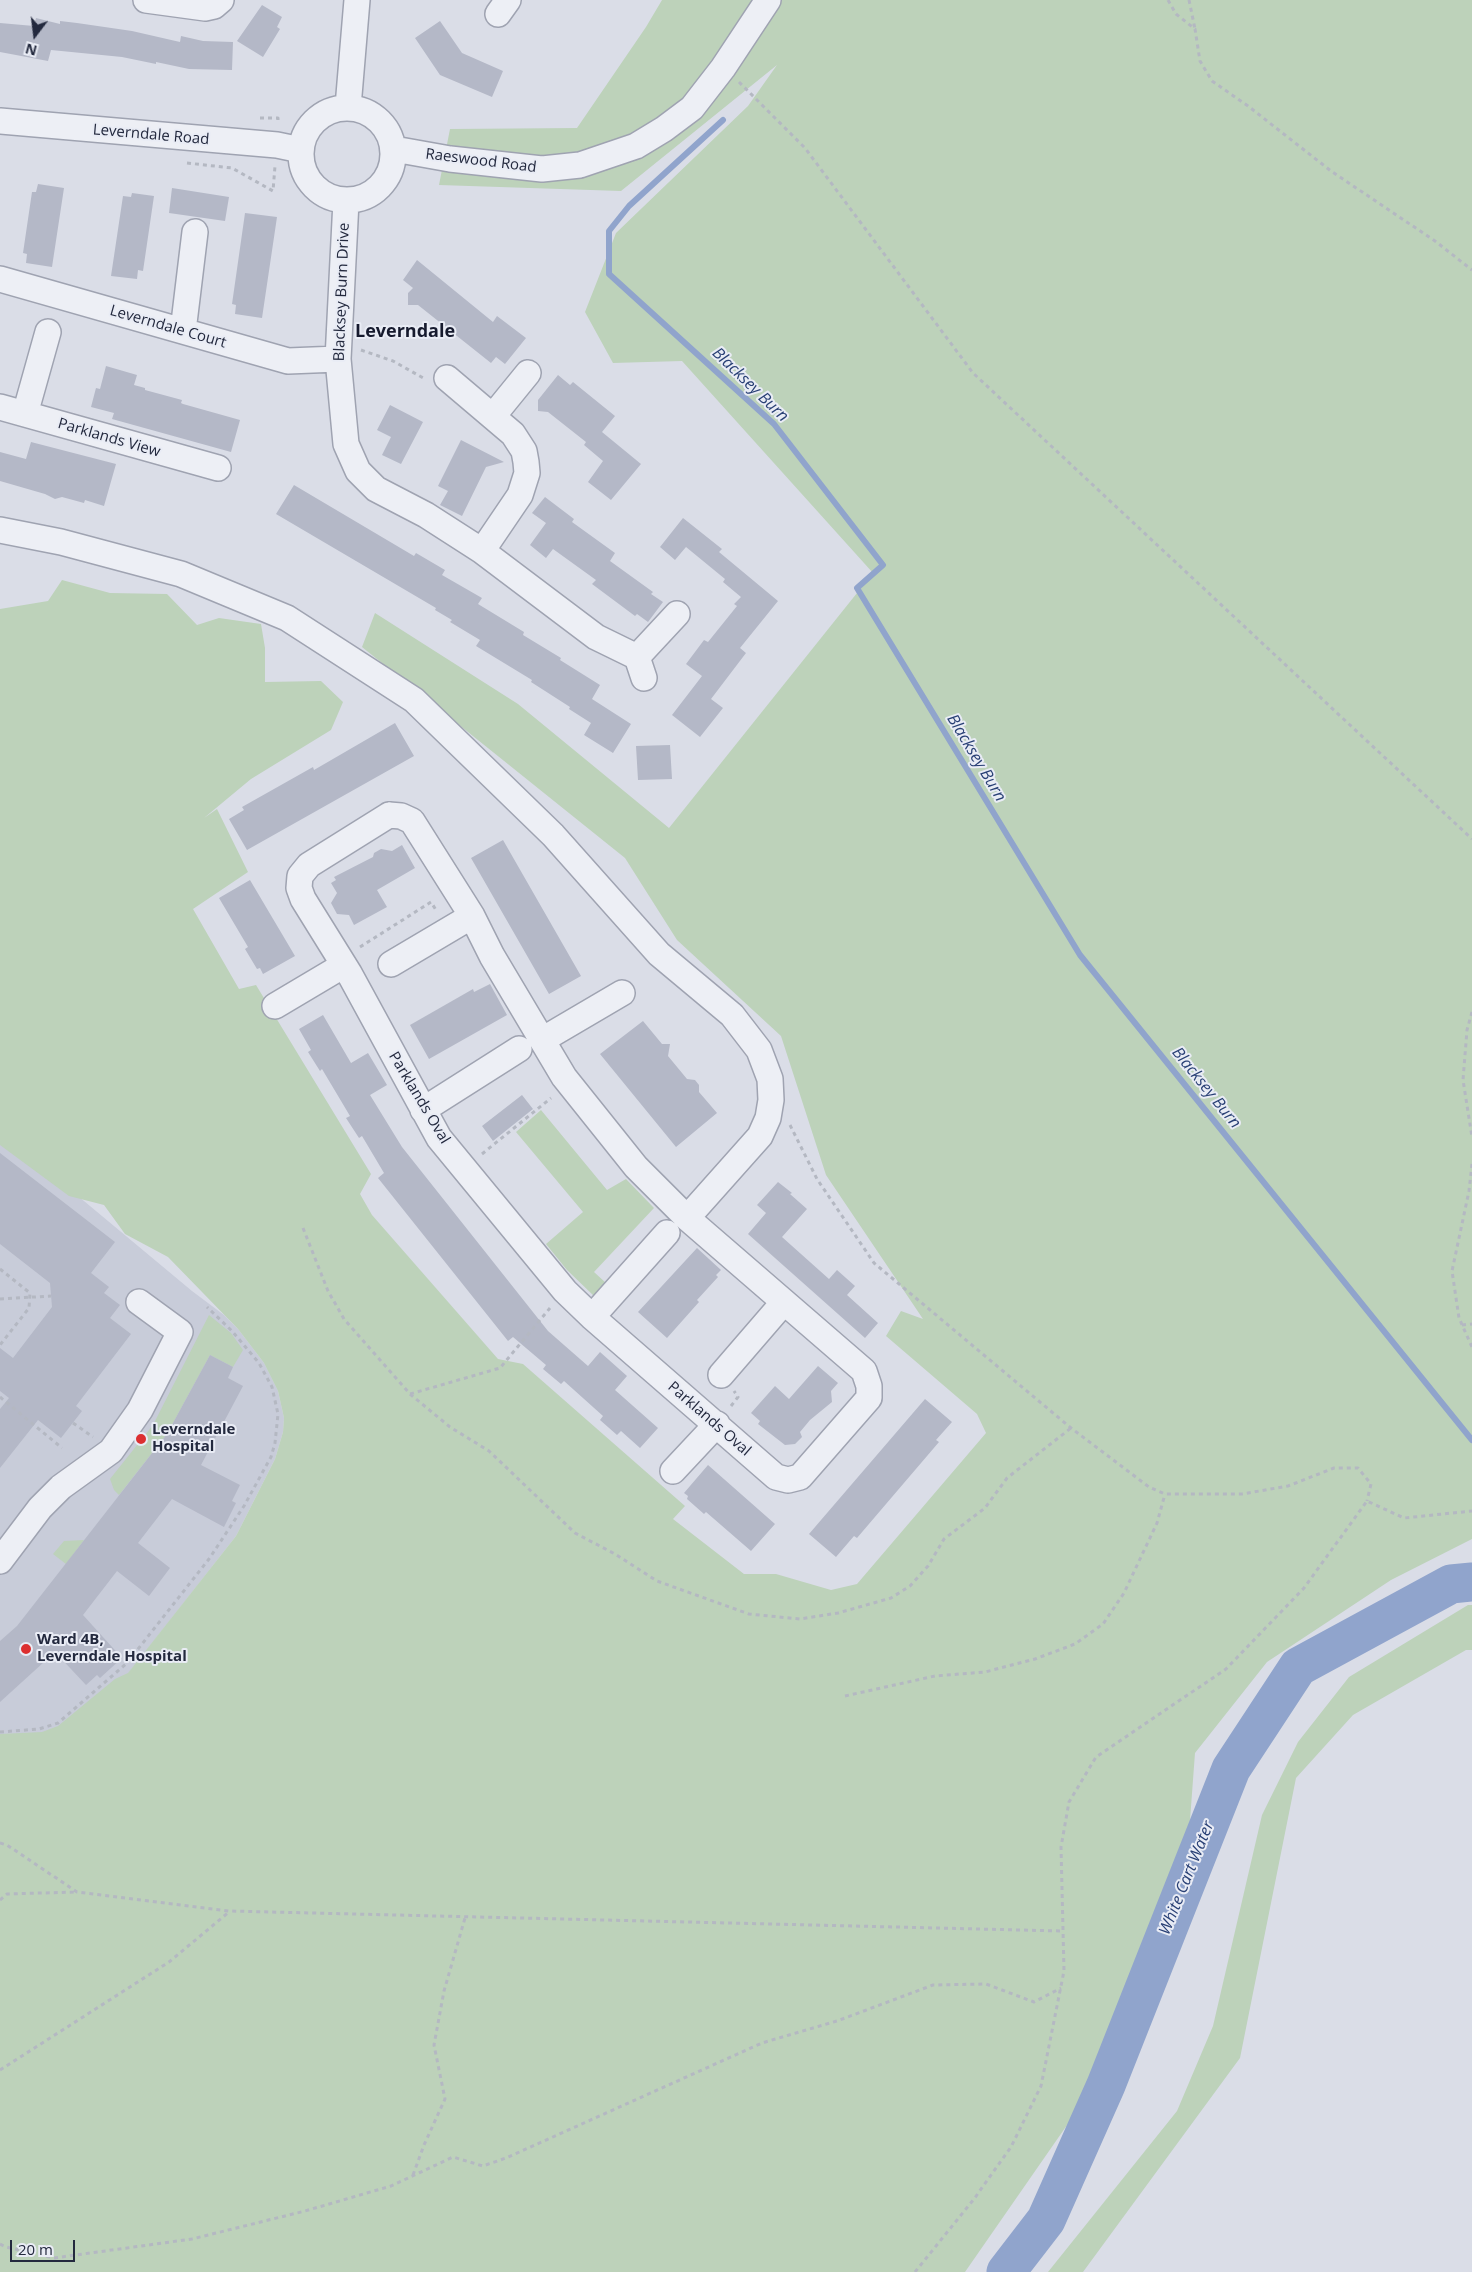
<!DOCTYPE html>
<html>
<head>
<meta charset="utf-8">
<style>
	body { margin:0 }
	#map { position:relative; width:1472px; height:2272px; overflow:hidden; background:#dadde7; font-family:"Open Sans",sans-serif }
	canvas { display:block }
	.north { position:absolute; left:10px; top:10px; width:50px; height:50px; -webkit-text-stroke:4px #e9ecf5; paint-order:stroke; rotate:195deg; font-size:14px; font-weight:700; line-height:20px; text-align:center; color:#23293e }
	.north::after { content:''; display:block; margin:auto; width:18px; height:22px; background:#23293e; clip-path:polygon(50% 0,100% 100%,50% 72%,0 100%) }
	.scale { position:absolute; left:10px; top:2240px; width:65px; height:22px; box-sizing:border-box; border:2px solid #23293e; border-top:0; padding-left:6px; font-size:15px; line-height:18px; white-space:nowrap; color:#23293e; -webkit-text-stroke:4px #e9ecf5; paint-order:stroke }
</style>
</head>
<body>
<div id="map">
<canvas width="1472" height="2272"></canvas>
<div class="north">N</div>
<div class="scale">20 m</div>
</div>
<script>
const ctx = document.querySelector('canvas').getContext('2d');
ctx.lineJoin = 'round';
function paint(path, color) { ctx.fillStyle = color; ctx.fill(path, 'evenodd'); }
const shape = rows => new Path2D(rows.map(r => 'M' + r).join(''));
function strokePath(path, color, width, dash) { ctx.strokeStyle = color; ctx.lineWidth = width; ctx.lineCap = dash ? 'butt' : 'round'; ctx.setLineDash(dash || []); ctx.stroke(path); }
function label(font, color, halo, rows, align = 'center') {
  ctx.font = font + ' "Open Sans",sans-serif'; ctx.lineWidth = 4; ctx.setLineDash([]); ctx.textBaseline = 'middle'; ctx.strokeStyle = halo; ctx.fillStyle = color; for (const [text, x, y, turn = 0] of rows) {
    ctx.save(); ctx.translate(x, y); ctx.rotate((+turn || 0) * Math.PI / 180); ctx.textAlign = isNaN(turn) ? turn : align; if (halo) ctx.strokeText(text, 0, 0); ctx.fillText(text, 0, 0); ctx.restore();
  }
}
paint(shape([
	[0,1131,192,1291,224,1315,238,1329,264,1363,278,1391,284,1418,283,1432,275,1459,236,1536,73,1744,0,1741]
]), '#c8ccd9');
paint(shape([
	[662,0,1472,0,1472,1539,1391,1580,1267,1662,1195,1753,1188,1847,1140,2020,965,2272,0,2272,0,1734,42,1732,58,1726,115,1679,128,1673,236,1536,275,1459,283,1432,284,1418,278,1391,264,1363,238,1329,168,1257,125,1234,104,1205,69,1196,0,1145,0,609,48,601,62,580,110,593,167,594,197,625,219,618,261,624,265,648,265,682,321,681,343,702,331,730,251,779,204,818,217,809,248,872,193,909,239,989,256,985,371,1174,360,1194,372,1215,498,1359,523,1364,685,1506,673,1519,744,1574,776,1574,831,1590,857,1584,986,1433,977,1414,886,1336,901,1311,923,1319,826,1175,781,1036,677,940,625,858,362,647,375,613,518,704,669,828,873,573,682,361,613,363,585,312,616,233,748,106,777,65,621,191,439,185,450,129,577,128,646,27],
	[541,1110,607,1190,626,1179,654,1208,594,1272,606,1283,595,1297,567,1270,546,1244,583,1212,516,1132],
	[209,1315,231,1333,243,1350,233,1367,210,1355,167,1434,119,1495,114,1490,110,1479,153,1425],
	[84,1540,66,1564,53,1554,64,1541],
	[1468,1605,1472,1605,1472,1650,1466,1650,1353,1715,1296,1778,1240,2058,1083,2272,1048,2272,1177,2111,1213,2026,1262,1815,1298,1742,1349,1677]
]), '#bdd2ba');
strokePath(shape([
	[723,120,629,206,609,231,609,274,774,424,883,565,857,588,1080,955,1472,1440]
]), '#90a4cc', 6);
strokePath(shape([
	[1006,2272,1046,2220,1106,2085,1231,1769,1298,1667,1451,1584,1472,1582]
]), '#90a4cc', 39);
paint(shape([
	[262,5,282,17,277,27,280,29,263,57,237,41],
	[36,18,60,24,60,21,77,23,132,31,180,42,181,36,203,41,233,42,232,70,189,69,156,62,156,64,122,57,51,50,48,61,0,52,0,23,34,26],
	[440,21,462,53,503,71,492,97,440,75,415,38],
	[38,184,64,188,52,267,26,263,27,254,23,253,32,192,36,192],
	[172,188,229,197,225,221,169,213],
	[132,193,154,196,143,271,138,270,137,279,111,276,123,196,131,197],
	[245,213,277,217,262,318,235,314,236,305,232,304],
	[417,260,493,322,497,316,526,338,505,364,496,357,491,363,418,305,408,305,408,293,413,288,403,280],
	[106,366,137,375,134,385,145,388,145,390,182,400,181,403,183,404,240,420,231,452,112,419,114,413,91,407,96,388,100,389],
	[558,375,570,385,573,382,615,416,602,432,641,464,611,500,588,482,603,461,584,445,586,442,548,412,538,411,538,400],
	[390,405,423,422,401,464,382,455,391,437,377,430],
	[461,440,504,462,486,467,462,516,440,505,448,491,438,486],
	[31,442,116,464,104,506,85,500,84,503,62,497,55,499,45,494,0,481,0,452,26,459],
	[294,485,414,556,416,553,445,570,442,575,482,598,478,604,524,632,523,635,561,658,560,660,600,685,592,699,631,724,613,753,584,735,591,723,569,709,570,707,531,682,532,680,476,646,480,640,450,622,452,620,435,610,436,608,276,514],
	[545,497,574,519,572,522,615,553,610,561,653,592,651,594,663,602,648,622,637,614,635,616,592,584,596,580,553,549,546,558,530,545,546,523,532,513],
	[683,518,722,549,719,552,778,601,740,648,746,653,711,699,723,708,700,737,672,715,702,676,686,664,704,640,708,642,737,606,734,604,741,597,723,582,725,579,686,547,675,560,660,547],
	[395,723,414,756,247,850,229,819,244,810,242,807,313,767,314,770],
	[670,745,672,779,638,780,636,746],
	[503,840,581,976,549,994,471,858],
	[402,845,415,868,377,890,387,907,354,925,349,915,337,914,331,903,337,893,331,883,336,880,334,877,373,857,374,853,381,849,392,851],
	[250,880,295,956,263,974,260,968,257,969,245,949,248,947,219,898],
	[490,984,507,1015,429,1059,410,1025,473,989,474,992],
	[323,1015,351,1063,368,1053,387,1085,370,1095,402,1147,548,1331,588,1366,600,1352,627,1376,615,1390,658,1428,640,1448,621,1431,617,1435,600,1420,603,1416,564,1381,561,1384,543,1369,546,1365,513,1337,508,1341,378,1178,384,1173,362,1136,359,1138,346,1118,350,1116,322,1069,320,1071,308,1052,311,1050,299,1029],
	[643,1021,662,1044,670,1044,668,1056,687,1079,695,1080,699,1085,699,1092,717,1113,676,1147,600,1054],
	[522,1095,533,1109,493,1141,482,1126],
	[0,1153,115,1242,91,1273,109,1287,104,1293,120,1305,110,1318,131,1334,76,1406,82,1411,61,1438,38,1420,0,1468,0,1409,9,1398,0,1391,0,1348,13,1358,52,1307,50,1283,0,1244],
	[778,1182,792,1193,790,1194,807,1209,782,1237,829,1279,837,1270,855,1286,847,1295,878,1323,865,1338,748,1234,766,1213,757,1205],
	[697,1248,721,1270,716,1275,718,1277,697,1300,699,1302,667,1338,638,1312],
	[210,1355,233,1367,228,1378,243,1386,201,1465,240,1485,232,1501,236,1503,224,1527,172,1499,138,1543,170,1568,149,1596,117,1571,83,1615,122,1658,100,1678,97,1675,86,1685,55,1652,0,1702,0,1641,17,1626,167,1434],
	[818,1366,838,1383,831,1391,832,1402,810,1420,800,1432,802,1437,795,1444,785,1445,758,1424,760,1421,751,1413,775,1386,789,1399],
	[925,1399,952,1422,936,1440,939,1442,892,1497,857,1538,854,1536,836,1557,809,1534],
	[708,1465,775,1524,751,1551,706,1512,704,1514,687,1499,688,1496,684,1493]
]), '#b4b8c7');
const minor = shape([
	[146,0,205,8,214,6,221,0],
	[498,14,508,0],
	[348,107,357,0],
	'301 154a46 46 0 1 1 92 0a46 46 0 1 1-92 0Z',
	[0,121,277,145,301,150],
	[394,149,450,159,542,169,580,165,636,146,664,129,692,108,723,68,768,0],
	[346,201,338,359,346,444,358,471,376,489,426,515,482,551,596,637,637,657,677,614],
	[0,279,288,361,338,359],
	[183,331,195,232],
	[447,378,513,434,524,451,526,462,527,473,520,495,482,551],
	[0,407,218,468],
	[25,414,48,332],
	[493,416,528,373],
	[0,530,61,542,181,574,287,618,414,700,553,835,659,954,732,1015,759,1050,770,1079,771,1100,768,1118,760,1136,687,1218],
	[637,657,644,678],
	[389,815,401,816,412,821,472,916,492,956,564,1077,636,1167,687,1218,864,1371,869,1386,869,1398,800,1477,788,1480,776,1477,592,1317,565,1291,439,1138,349,973,303,899,299,888,300,876,309,865,389,815],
	[391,964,472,916],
	[275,1006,344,965],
	[542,1040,622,993],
	[423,1110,519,1049],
	[592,1317,667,1233],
	[721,1375,784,1302],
	[673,1471,717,1424],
	[0,1561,40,1508,61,1487,111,1451,140,1410,180,1332,139,1302]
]);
strokePath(minor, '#9fa3b1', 28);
strokePath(shape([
	[1168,0,1176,14,1195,29,1200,61,1212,81,1248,106,1331,171,1435,241,1472,270],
	[1189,0,1195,29],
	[739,82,805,148,973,373,1472,839],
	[260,118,278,118,278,123],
	[187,163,232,168,273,191,275,166],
	[361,350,393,361,425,379],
	[360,947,431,902,436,910],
	[1472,1012,1467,1030,1463,1080,1472,1137],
	[790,1125,817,1179,874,1263,1071,1428,1149,1487,1165,1494,1242,1494,1288,1486,1334,1468,1358,1468,1371,1484,1367,1501],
	[482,1154,551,1098],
	[1472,1164,1469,1191,1452,1271,1459,1318,1472,1347],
	[303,1228,328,1291,344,1319,410,1394,500,1368,550,1308],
	[0,1269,30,1293,29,1308,0,1345],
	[0,1299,51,1296],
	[1462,1325,1472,1324],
	[410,1394,450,1427,489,1451,575,1533,615,1554,657,1581,749,1614,800,1619,838,1613,891,1598,910,1586,928,1566,944,1539,985,1508,1007,1478,1071,1428],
	[0,1397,62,1448],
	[731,1406,738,1397,734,1391],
	[73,1423,93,1437],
	[845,1696,935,1676,985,1672,1035,1659,1075,1644,1103,1624,1124,1593,1157,1523,1165,1494],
	[0,1732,39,1729,58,1723,127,1663,209,1559,244,1506,271,1457,275,1443,278,1414,272,1387,259,1363,232,1331,207,1307],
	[0,1843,7,1845,77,1892,229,1911,1062,1931],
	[0,1900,7,1894,77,1892],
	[0,2070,169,1962,229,1912],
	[413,2175,424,2145,445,2099,434,2045,444,1991,465,1918],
	[0,2244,6,2247,54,2258,192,2239,305,2211,391,2186,453,2157,483,2166,506,2158,762,2043,837,2021,933,1985,986,1984,1034,2002,1061,1988],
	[915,2272,974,2199,1011,2147,1041,2086,1064,1971,1061,1847,1069,1802,1096,1757,1226,1669,1304,1588,1367,1501,1404,1518,1472,1511]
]), '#b4b8c2', 3, [4, 4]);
strokePath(minor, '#edeff5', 25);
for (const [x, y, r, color] of [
	[141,1439,6,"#dc2f30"],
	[26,1649,6,"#dc2f30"]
]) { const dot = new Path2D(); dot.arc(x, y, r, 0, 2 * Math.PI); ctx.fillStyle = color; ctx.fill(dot); strokePath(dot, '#e9ecf5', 2); }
label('15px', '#23293e', '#e9ecf5', [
	["Leverndale Road",151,135,5],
	["Raeswood Road",481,161,7],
	["Blacksey Burn Drive",342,292,-88],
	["Leverndale Court",168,327,16],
	["Parklands View",109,438,16],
	["Parklands Oval",419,1098,59],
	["Parklands Oval",709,1419,41]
]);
label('bold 15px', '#23293e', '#e9ecf5', [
	["Leverndale",152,1430],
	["Hospital",152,1447],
	["Ward 4B,",37,1640],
	["Leverndale Hospital",37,1657]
], 'left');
label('italic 16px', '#294075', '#e9ecf5', [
	["Blacksey Burn",750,385,44],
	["Blacksey Burn",976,758,59],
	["Blacksey Burn",1206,1088,51],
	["White Cart Water",1187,1878,-68]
]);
label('bold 18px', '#161a2e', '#e9ecf5', [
	["Leverndale",405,332]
]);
</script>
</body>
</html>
